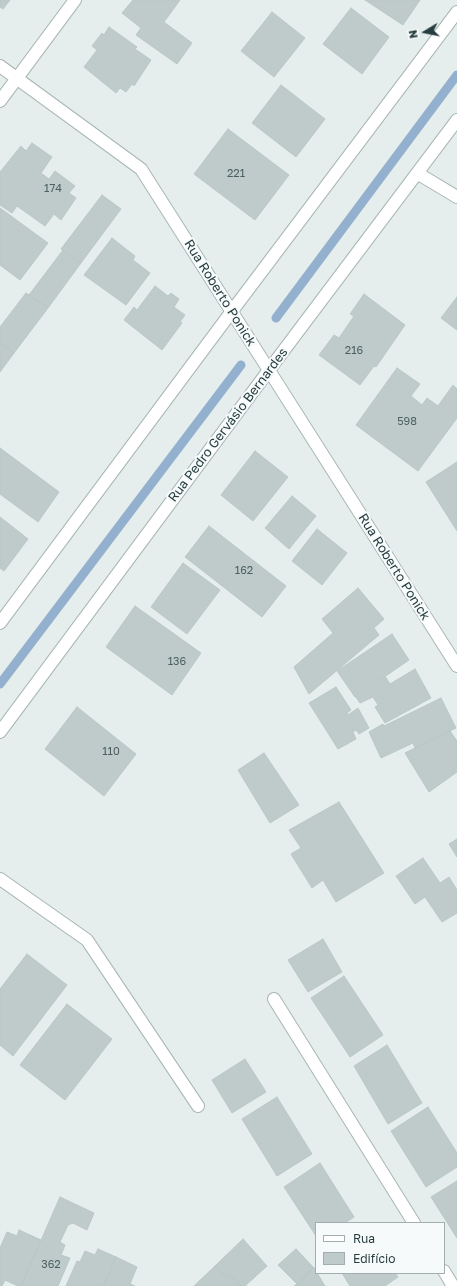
<!DOCTYPE html>
<html>
<head>
<meta charset="utf-8">
<style>
	body { margin:0 }
	#map { position:relative; width:457px; height:1286px; overflow:hidden; background:#e6eeed; font-family:"Golos Text",sans-serif }
	canvas { display:block }
	.legend { position:absolute; left:315px; top:1222px; width:130px; height:52px; box-sizing:border-box; background:#f7fafa; border:1px solid #a3aeaf; margin:0; padding:5px 7px; list-style:none; font-size:12px; color:#263d3f }
	.legend li { display:flex; align-items:center; gap:8px; height:20px }
	.legend b { width:20px; border:1px solid #a3aeaf }
	.north { position:absolute; left:405px; top:12px; width:40px; height:40px; -webkit-text-stroke:3px #f7fafa; paint-order:stroke; rotate:260deg; font-size:11px; font-weight:700; line-height:16px; text-align:center; color:#263d3f }
	.north::after { content:''; display:block; margin:auto; width:14px; height:18px; background:#263d3f; clip-path:polygon(50% 0,100% 100%,50% 72%,0 100%) }
</style>
</head>
<body>
<div id="map">
<canvas width="457" height="1286"></canvas>
<ul class="legend">
<li><b style="height:5px;background:#fff"></b>Rua</li>
<li><b style="height:11px;background:#becbca"></b>Edifício</li>
</ul>
<div class="north">N</div>
</div>
<script>
const ctx = document.querySelector('canvas').getContext('2d');
ctx.lineJoin = 'round';
const shape = rows => new Path2D(rows.map(r => 'M' + r).join(''));
function strokePath(path, color, width, dash) { ctx.strokeStyle = color; ctx.lineWidth = width; ctx.lineCap = dash ? 'butt' : 'round'; ctx.setLineDash(dash || []); ctx.stroke(path); }
function paint(path, color) { ctx.fillStyle = color; ctx.fill(path, 'evenodd'); }
function label(font, color, halo, rows, align = 'center') {
  ctx.font = font + ' "Golos Text",sans-serif'; ctx.lineWidth = 4; ctx.setLineDash([]); ctx.textBaseline = 'middle'; ctx.strokeStyle = halo; ctx.fillStyle = color; for (const [text, x, y, turn = 0] of rows) {
    ctx.save(); ctx.translate(x, y); ctx.rotate((+turn || 0) * Math.PI / 180); ctx.textAlign = isNaN(turn) ? turn : align; if (halo) ctx.strokeText(text, 0, 0); ctx.fillText(text, 0, 0); ctx.restore();
  }
}
strokePath(shape([
	[276,318,457,75],
	[0,684,241,365]
]), '#93b1ce', 9);
const building = shape([
	[0,0,10,0,3,9,0,7,0,0],
	[133,0,180,0,164,22,192,43,177,64,136,35,141,28,122,13,133,0],
	[365,0,420,0,403,25,365,0],
	[351,8,389,37,362,74,323,44,351,8],
	[272,12,305,38,274,77,241,51,272,12],
	[109,27,137,47,135,49,151,60,134,86,132,84,126,92,120,88,116,93,84,67,97,50,92,46,102,33,104,35,109,27],
	[281,85,325,119,296,157,252,123,281,85],
	[228,129,289,175,255,220,194,174,228,129],
	[32,143,52,157,41,173,49,179,55,171,75,186,69,193,76,198,61,220,54,214,45,226,17,206,12,213,0,205,0,172,21,146,26,151,32,143],
	[102,195,121,209,81,263,61,249,102,195],
	[0,208,48,243,20,280,0,265,0,208],
	[112,238,135,256,133,260,150,273,126,305,84,275,112,238],
	[63,250,81,263,48,308,29,295,63,250],
	[155,286,168,296,171,293,179,299,174,307,185,315,180,322,182,323,162,350,124,320,134,307,137,310,155,286],
	[26,293,48,308,14,353,0,343,0,327,26,293],
	[364,294,405,325,376,367,374,366,360,385,319,355,334,335,339,338,354,316,350,314,364,294],
	[457,297,457,330,441,318,457,297],
	[0,343,14,353,0,372,0,343],
	[397,368,420,384,411,396,422,405,427,398,438,406,453,385,457,389,457,418,418,471,356,425,397,368],
	[0,448,59,492,38,522,0,494,0,448],
	[255,451,288,477,253,521,221,495,255,451],
	[457,462,457,531,426,482,457,462],
	[292,496,316,516,289,549,265,528,292,496],
	[0,517,28,539,4,571,0,568,0,517],
	[209,526,286,586,262,617,185,557,209,526],
	[317,529,347,553,322,585,292,561,317,529],
	[183,563,220,590,187,634,151,607,183,563],
	[358,588,384,619,374,628,379,635,309,694,294,667,333,633,322,619,358,588],
	[135,606,201,653,172,695,106,647,135,606],
	[392,634,409,660,355,697,337,671,392,634],
	[415,669,431,698,385,723,375,707,378,705,373,697,360,703,355,696,385,676,390,684,415,669],
	[336,687,351,710,347,713,348,715,358,708,369,728,359,734,356,730,353,732,356,739,338,749,309,703,336,687],
	[441,698,456,728,415,748,413,743,381,758,369,732,383,724,384,726,441,698],
	[77,707,136,754,104,796,45,749,77,707],
	[450,731,457,741,457,772,429,792,405,753,450,731],
	[264,753,299,805,270,823,238,770,264,753],
	[339,802,384,873,336,902,323,880,312,888,291,854,301,848,289,830,339,802],
	[457,839,457,857,449,844,457,839],
	[423,858,440,883,449,877,457,890,457,913,442,922,425,897,415,904,396,876,423,858],
	[323,939,342,972,308,992,288,960,323,939],
	[27,954,67,985,13,1056,0,1045,0,989,27,954],
	[344,976,383,1035,350,1057,311,998,344,976],
	[67,1004,112,1039,65,1100,20,1065,67,1004],
	[387,1045,422,1103,388,1124,354,1066,387,1045],
	[245,1059,266,1092,232,1113,212,1080,245,1059],
	[277,1097,312,1154,277,1176,242,1119,277,1097],
	[428,1107,457,1153,457,1167,426,1187,391,1131,428,1107],
	[320,1163,354,1217,345,1223,316,1223,316,1236,284,1187,320,1163],
	[457,1181,457,1238,431,1197,457,1181],
	[60,1197,94,1213,87,1230,73,1223,68,1225,60,1242,65,1245,61,1255,70,1258,58,1286,21,1286,60,1197],
	[19,1230,41,1240,21,1286,18,1286,5,1280,2,1286,0,1286,0,1248,7,1232,17,1236,19,1230],
	[243,1239,267,1266,245,1286,241,1286,231,1275,227,1279,215,1266,243,1239],
	[98,1249,116,1257,103,1286,66,1286,77,1261,80,1262,85,1251,95,1255,98,1249],
	[296,1249,314,1268,297,1284,278,1265,296,1249],
	[116,1257,137,1267,130,1284,135,1286,103,1286,116,1257],
	[215,1266,227,1279,231,1275,241,1286,194,1286,215,1266],
	[314,1268,325,1286,294,1286,297,1284,314,1268],
	[342,1273,395,1273,398,1277,385,1286,350,1286,342,1273]
]);
paint(building, '#becbca');
strokePath(building, '#b9c7c6', 1);
const minor = shape([
	[0,66,141,169,457,666],
	[0,101,75,0],
	[417,173,457,197],
	[0,623,232,311,457,12],
	[0,732,269,370,457,120],
	[0,879,87,940,198,1106],
	[274,999,414,1223],
	[444,1271,453,1286]
]);
strokePath(minor, '#a9b5b5', 14);
strokePath(minor, '#fff', 12);
label('11px', '#4c6062', null, [
	["221",236,174],
	["174",53,189],
	["216",354,351],
	["598",407,422],
	["162",244,571],
	["136",177,662],
	["110",111,752],
	["362",51,1265]
]);
label('13px', '#263d3f', '#f7fafa', [
	["Rua Roberto Ponick",220,293,58],
	["Rua Pedro Gervásio Bernardes",228,425,-53],
	["Rua Roberto Ponick",394,567,58]
]);
</script>
</body>
</html>
